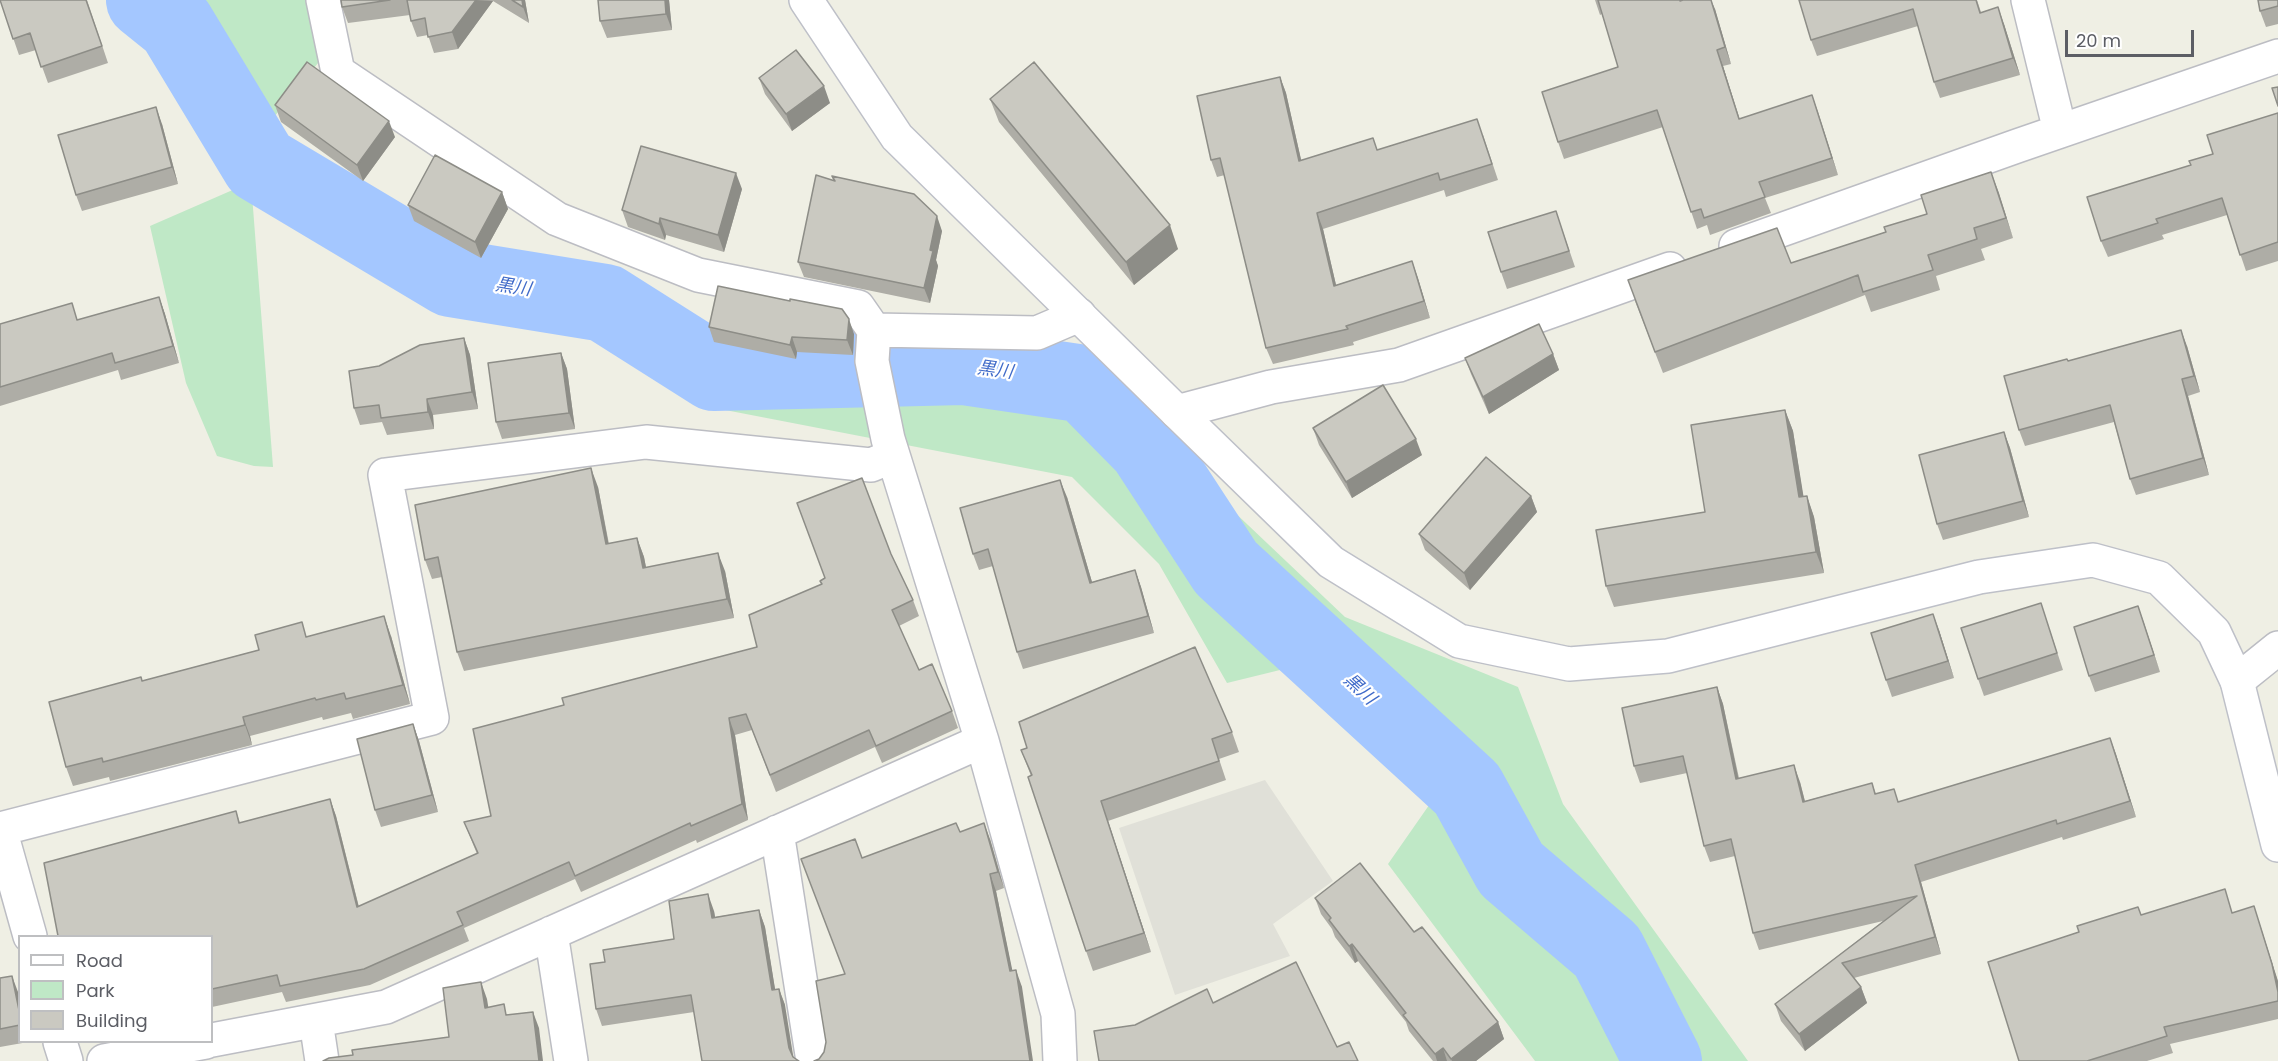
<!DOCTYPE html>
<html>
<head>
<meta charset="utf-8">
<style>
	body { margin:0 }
	#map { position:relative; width:2278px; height:1061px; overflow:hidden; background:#efefe4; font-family:Poppins,sans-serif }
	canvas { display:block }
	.legend { position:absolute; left:18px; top:935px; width:195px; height:108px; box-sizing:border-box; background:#fff; border:2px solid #bebfc1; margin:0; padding:8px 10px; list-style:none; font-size:18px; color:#5c5e65 }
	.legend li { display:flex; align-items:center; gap:12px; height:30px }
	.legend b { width:30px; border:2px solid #bebfc1 }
	.scale { position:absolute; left:2065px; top:30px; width:129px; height:27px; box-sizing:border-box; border:3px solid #5c5e65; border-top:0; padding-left:8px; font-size:18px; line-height:21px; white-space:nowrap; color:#5c5e65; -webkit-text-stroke:4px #fff; paint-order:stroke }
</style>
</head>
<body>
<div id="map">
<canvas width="2278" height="1061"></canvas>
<ul class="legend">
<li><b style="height:8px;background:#fff"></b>Road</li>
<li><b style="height:16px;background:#bfe8c6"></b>Park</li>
<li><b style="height:16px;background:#cac9c1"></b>Building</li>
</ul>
<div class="scale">20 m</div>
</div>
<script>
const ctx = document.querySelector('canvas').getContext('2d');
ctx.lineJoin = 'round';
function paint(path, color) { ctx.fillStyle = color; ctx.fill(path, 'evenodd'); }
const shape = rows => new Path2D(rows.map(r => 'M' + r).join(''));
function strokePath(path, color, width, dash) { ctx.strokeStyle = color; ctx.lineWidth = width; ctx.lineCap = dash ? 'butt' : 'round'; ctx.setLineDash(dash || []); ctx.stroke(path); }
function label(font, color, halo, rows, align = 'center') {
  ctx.font = font + ' Poppins,"Noto Sans JP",sans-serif'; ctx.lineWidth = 4.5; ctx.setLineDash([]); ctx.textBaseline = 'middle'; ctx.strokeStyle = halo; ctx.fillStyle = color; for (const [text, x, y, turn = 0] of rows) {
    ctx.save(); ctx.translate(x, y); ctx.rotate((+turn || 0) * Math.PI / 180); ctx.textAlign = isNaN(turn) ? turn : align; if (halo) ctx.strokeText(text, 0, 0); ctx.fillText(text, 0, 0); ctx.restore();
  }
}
paint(shape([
	[1265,780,1333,881,1273,924,1290,956,1175,995,1119,828]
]), '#e0e0d8');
paint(shape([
	[174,0,313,0,327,52,265,128,197,17],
	[251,182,273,467,254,466,217,456,186,383,150,226],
	[947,350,1093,378,1345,617,1518,687,1563,804,1748,1061,1535,1061,1388,864,1434,798,1280,670,1227,683,1159,564,1072,477,720,409,703,382,727,365,862,360]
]), '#bfe8c6');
strokePath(shape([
	[145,0,176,25,260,164,451,278,605,303,714,372,963,366,1085,384,1147,447,1226,568,1467,789,1511,869,1607,951,1663,1061]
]), '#a4c7ff', 78);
const street = shape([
	[323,0,338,72,557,219,698,275,858,307,874,330,872,361,888,439,982,741,1058,1014,1060,1061],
	[2028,0,2060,131],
	[1736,246,2017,146,2278,56],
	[874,330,1037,333,1079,315],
	[1177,412,1271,387,1399,365,1670,269],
	[2237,681,2278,648],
	[0,829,432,718,385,475,646,442,871,465,893,456],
	[0,829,30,936],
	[777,832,813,1061],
	[551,933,571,1061],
	[316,1021,322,1061],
	[212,1040,386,1007,982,741],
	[60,1042,66,1061],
	[104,1061,206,1042]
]);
const secondary = shape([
	[806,0,897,137,1177,412,1331,562,1459,641,1569,664,1668,656,1979,577,2093,560,2159,578,2214,632,2237,681,2278,845]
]);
strokePath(street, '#bcbdc3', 36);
strokePath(secondary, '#bec0c8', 36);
strokePath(street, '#fff', 33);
strokePath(secondary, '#fff', 33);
paint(shape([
	[0,0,87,0,108,63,48,83,36,50,19,55],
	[341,0,525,0,529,23,493,1,458,49,434,53,428,35,417,37,411,21,410,15,348,23,342,7],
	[598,0,669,0,672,30,607,38,600,21],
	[1595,0,1681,0,1715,9,1731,64,1723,66,1739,119,1812,95,1838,175,1765,198,1771,213,1710,235,1707,225,1697,229,1663,127,1564,159,1558,142,1618,67,1602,14,1600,15],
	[1799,0,1977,0,1981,12,2004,24,2020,75,1940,98,1934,82,1918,26,1817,56,1811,40],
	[2278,0,2278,24,2266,27,2260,11],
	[1280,77,1286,93,1301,160,1483,135,1498,180,1446,197,1444,190,1323,229,1336,285,1412,261,1430,318,1353,342,1354,345,1273,364,1266,348,1225,175,1217,177,1211,160],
	[759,78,830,103,792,131,765,94],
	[990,99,1178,249,1134,285,999,122],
	[275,105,395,137,363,181,281,122],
	[2278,113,2278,261,2246,271,2227,215,2162,235,2164,239,2108,257,2101,241,2191,165,2213,154],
	[162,124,178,184,82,211,76,195],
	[1991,172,2013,238,1981,249,1985,260,1936,276,1940,290,1871,312,1865,295,1663,373,1635,301,1791,263,1886,232,1927,214],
	[832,176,942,231,936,260,938,266,930,303,804,277,798,262,833,180],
	[742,189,724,252,666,235,665,240,628,227,622,210],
	[502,192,508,209,481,258,414,221,408,205],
	[1556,211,1575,267,1507,289,1501,272],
	[159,297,165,314,179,363,121,380,118,370,0,406,0,324,78,320],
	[709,327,854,334,853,355,797,352,796,359,714,342],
	[464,338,470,355,478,409,433,415,434,429,387,435,382,422,360,425,354,408],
	[2187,346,2200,392,2188,396,2209,475,2136,495,2130,479,2114,422,2025,446,2019,430,2068,361],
	[561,353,567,369,575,429,502,439,496,422],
	[1553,354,1559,370,1489,414,1471,374,1465,358],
	[1785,410,1793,431,1803,496,1807,496,1814,517,1824,573,1614,607,1606,586,1705,512],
	[1313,428,1422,455,1352,498,1319,445],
	[2004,432,2010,448,2029,517,1943,540,1937,524],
	[598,487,609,544,637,538,644,557,646,568,725,571,734,618,464,671,457,652,442,577,432,579,425,560],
	[1531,496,1537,512,1470,590,1425,550,1419,534],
	[1067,497,1092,582,1135,570,1141,587,1154,633,1023,669,1017,652,993,566,979,570,973,554],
	[891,554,913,600,919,616,899,626,919,670,952,711,958,728,882,763,875,747,776,792,752,730,735,735,748,820,697,843,696,840,581,892,575,879,464,928,469,941,370,985,286,1002,282,992,212,1007,212,936,236,811,240,823,330,799,336,816,359,907,477,854,464,822,491,816,564,705,757,647],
	[2041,603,2063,670,1984,696,1978,679],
	[2138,606,2160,672,2095,692,2089,676],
	[1939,630,1954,678,1892,697,1886,680],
	[391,636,410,704,353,719,351,713,323,720,322,717,250,736,252,745,110,781,109,777,73,786,66,767,142,681,307,637],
	[1717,687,1723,704,1739,778,1800,782,1805,801,1872,783,1876,794,1899,802,2110,738,2136,817,2063,840,2062,837,1921,882,1941,954,1854,978,1861,987,1867,1003,1805,1051,1781,1021,1775,1004,1883,921,1759,950,1753,933,1735,856,1710,862,1704,846,1687,773,1640,783,1634,766],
	[413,724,419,741,438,812,381,827,375,810],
	[1232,732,1239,752,1219,759,1226,780,1108,821,1151,952,1093,971,1086,951,1031,776,1021,750],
	[960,832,990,839,1004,888,996,891,1012,971,1022,987,819,1059,824,1052,845,974,862,858],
	[1315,898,1414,932,1498,1022,1504,1039,1476,1061,1433,1061,1409,1031,1406,1022,1358,961,1355,963,1335,937,1332,929,1321,914],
	[2254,906,2278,982,2278,1019,2170,1044,2173,1053,2147,1061,2019,1061,2141,915,2233,913],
	[759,910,765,927,775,990,779,989,785,1005,694,1012,602,1026,596,1009,605,962,674,939,714,911,715,917],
	[0,978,18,992,20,1000,20,1041,28,1042,0,1047]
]), '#aeada6');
paint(shape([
	[476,0,493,1,458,49,452,32],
	[522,0,525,0,529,23,523,7],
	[665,0,669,0,672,30,666,14],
	[1711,0,1715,9,1731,64,1725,47],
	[1998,7,2004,24,2020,75,2013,58],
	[1717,50,1723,66,1745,136,1739,119],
	[1280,77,1286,93,1305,177,1299,161],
	[824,86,830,103,792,131,786,114],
	[1812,95,1818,112,1838,175,1832,158],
	[156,107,162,124,178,184,172,167],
	[389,121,395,137,363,181,357,165],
	[1991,172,1999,193,2013,238,2006,218],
	[736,173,742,189,724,252,718,235],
	[502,192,508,209,481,258,475,242],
	[1317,213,1323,229,1340,302,1334,286],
	[937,216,942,231,936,260,938,266,930,303,924,288,930,250],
	[660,218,666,235,665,240,659,224],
	[1170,225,1178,249,1134,285,1126,262],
	[1412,261,1418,278,1430,318,1424,301],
	[159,297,165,314,179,363,173,346],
	[849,319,854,334,853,355,847,340],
	[2181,330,2187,346,2200,392,2194,376],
	[792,337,797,352,796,359,790,345],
	[464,338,470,355,478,409,472,392],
	[561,353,567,369,575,429,569,413],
	[1553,354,1559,370,1489,414,1483,397],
	[2182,379,2188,396,2209,475,2203,458],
	[427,399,433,415,434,429,428,412],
	[1785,410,1793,431,1807,518,1799,497],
	[2004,432,2010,448,2029,517,2023,501],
	[1416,439,1422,455,1352,498,1346,482],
	[591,468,598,487,612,563,606,544],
	[1060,480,1067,497,1097,599,1090,583],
	[1531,496,1537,512,1470,590,1464,573],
	[1807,496,1814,517,1824,573,1816,552],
	[637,538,644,557,650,587,643,568],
	[718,553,725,571,734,618,727,599],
	[1135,570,1141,587,1154,633,1148,616],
	[2138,606,2144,623,2160,672,2154,655],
	[1933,614,1939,630,1954,678,1948,661],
	[384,616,391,636,410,704,403,685],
	[1717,687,1723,704,1742,796,1736,779],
	[243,717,250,736,252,745,245,725],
	[729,718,735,735,748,820,742,804],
	[413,724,419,741,438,812,432,795],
	[2110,738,2116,754,2136,817,2130,801],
	[1794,765,1800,782,1809,818,1803,802],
	[330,799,336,816,363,924,357,907],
	[1101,801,1108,821,1151,952,1144,933],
	[984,823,990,839,1004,888,998,872],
	[1915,865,1921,882,1941,954,1935,937],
	[990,874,996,891,1016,988,1010,971],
	[708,894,714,911,718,934,712,918],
	[2254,906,2278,981,2278,992],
	[759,910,765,927,778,1007,772,990],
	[1352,944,1358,961,1355,963,1349,946],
	[1016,970,1022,987,1033,1061,1030,1061],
	[12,976,18,992,20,1000,20,1015],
	[481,982,487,999,491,1024,485,1008],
	[1861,987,1867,1003,1805,1051,1799,1034],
	[779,989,785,1005,794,1061,789,1048],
	[533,1012,539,1028,543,1061,539,1061],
	[1498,1022,1504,1039,1476,1061,1452,1061,1451,1059],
	[1443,1048,1447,1061,1437,1061,1435,1054]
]), '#8d8d87');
const building = shape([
	[0,0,86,0,102,46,41,67,30,33,13,39,0,0],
	[341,0,390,0,342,7,341,0],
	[407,0,476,0,452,32,428,37,425,18,411,21,407,0],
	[512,0,522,0,523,7,512,0],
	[598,0,665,0,666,14,600,21,598,0],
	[1598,0,1680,0,1680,1,1683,0,1711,0,1725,47,1717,50,1739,119,1812,95,1832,158,1759,182,1765,197,1704,218,1701,209,1691,212,1657,110,1558,142,1542,92,1618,67,1598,0],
	[1799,0,1976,0,1980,13,1998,7,2013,58,1934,82,1913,9,1811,40,1799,0],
	[2258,0,2278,0,2278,6,2260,11,2258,0],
	[796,50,824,86,786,114,759,78,796,50],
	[307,62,389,121,357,165,275,105,307,62],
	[1034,62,1170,225,1126,262,990,99,1034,62],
	[1280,77,1299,161,1373,138,1377,150,1477,119,1492,164,1440,180,1438,173,1317,213,1334,286,1412,261,1424,301,1346,326,1348,329,1266,348,1220,158,1211,160,1197,96,1280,77],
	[2278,87,2278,106,2272,88,2278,87],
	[156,107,172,167,76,195,58,135,156,107],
	[2278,113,2278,242,2240,255,2222,198,2156,219,2158,223,2101,241,2087,197,2191,165,2189,161,2213,154,2207,135,2278,113],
	[641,146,736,173,718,235,660,218,659,224,622,210,641,146],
	[435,155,502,192,475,242,408,205,435,155],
	[1991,172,2006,218,1974,228,1977,239,1928,255,1933,270,1863,292,1858,275,1655,352,1628,280,1777,228,1791,263,1886,232,1884,227,1927,214,1921,195,1991,172],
	[816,175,835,181,832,176,914,194,937,216,930,250,933,251,924,288,798,262,816,175],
	[1556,211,1569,251,1501,272,1488,232,1556,211],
	[718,286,790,301,790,299,842,309,849,319,847,340,792,337,790,345,709,327,718,286],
	[159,297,173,346,115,363,112,353,0,387,0,324,72,303,77,320,159,297],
	[1539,324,1553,354,1483,397,1465,358,1539,324],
	[2181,330,2194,376,2182,379,2203,458,2130,479,2110,405,2019,430,2004,376,2067,359,2068,361,2181,330],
	[464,338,472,392,427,399,428,412,381,418,379,405,354,408,349,371,379,366,420,345,464,338],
	[561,353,569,413,496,422,488,363,561,353],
	[1383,385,1416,439,1346,482,1313,428,1383,385],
	[1785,410,1799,497,1807,496,1816,552,1606,586,1596,530,1705,512,1691,425,1785,410],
	[2004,432,2023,501,1937,524,1919,455,2004,432],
	[1486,457,1531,496,1464,573,1419,534,1486,457],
	[591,468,606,544,637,538,643,568,718,553,727,599,457,652,438,557,425,560,415,505,591,468],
	[862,478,891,554,913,600,892,610,919,670,932,664,952,711,876,746,869,730,770,775,746,714,729,718,742,804,691,826,690,823,575,876,569,862,457,912,463,925,364,969,280,986,277,975,212,989,212,936,58,936,44,863,236,811,239,823,330,799,357,907,478,853,464,822,491,816,473,729,564,705,562,698,757,647,749,615,822,584,820,581,825,578,797,503,862,478],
	[1060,480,1090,583,1135,570,1148,616,1017,652,988,549,973,554,960,508,1060,480],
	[2041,603,2057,653,1978,679,1961,628,2041,603],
	[2138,606,2154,655,2089,676,2074,627,2138,606],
	[1933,614,1948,661,1886,680,1871,633,1933,614],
	[384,616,403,685,346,699,344,693,316,700,315,698,243,717,245,725,103,762,102,758,66,767,49,702,141,677,142,681,259,650,255,635,302,622,306,637,384,616],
	[1195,647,1232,732,1212,739,1219,761,1101,801,1144,933,1086,951,1028,777,1032,775,1021,750,1027,748,1019,722,1195,647],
	[1717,687,1736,779,1794,765,1803,802,1872,783,1875,794,1894,789,1898,802,2110,738,2130,801,2057,824,2056,820,1915,865,1935,937,1842,963,1861,987,1799,1034,1775,1004,1917,896,1753,933,1731,839,1704,846,1683,756,1634,766,1622,708,1717,687],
	[413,724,432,795,375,810,357,739,413,724],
	[956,823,960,832,984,823,998,872,990,874,1010,971,1016,970,1030,1061,814,1061,819,1059,824,1052,826,1042,816,981,845,974,801,859,855,839,862,858,956,823],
	[1360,863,1414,932,1422,927,1498,1022,1451,1059,1443,1048,1435,1054,1403,1015,1406,1013,1352,944,1349,946,1329,920,1331,918,1315,898,1360,863],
	[2225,889,2232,913,2254,906,2272,964,2278,992,2278,1001,2164,1027,2167,1036,2087,1061,2019,1061,1988,962,2079,932,2077,926,2138,907,2141,915,2225,889],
	[708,894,712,918,759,910,772,990,779,989,789,1048,793,1057,799,1061,702,1061,691,995,596,1009,590,964,605,962,603,950,674,939,669,901,708,894],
	[1296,962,1337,1047,1349,1042,1358,1061,1099,1061,1094,1031,1135,1025,1207,989,1213,1003,1296,962],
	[12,976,20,1015,20,1025,0,1029,0,978,12,976],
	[481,982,485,1008,504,1004,506,1015,533,1012,539,1061,323,1061,329,1058,353,1055,352,1050,449,1037,443,988,481,982]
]);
paint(building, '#cac9c1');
strokePath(building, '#8d8d87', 1.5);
label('italic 18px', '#406bc9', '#fff', [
	["黒川",513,288,9],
	["黒川",995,371,8],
	["黒川",1359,690,43]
]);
</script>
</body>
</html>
